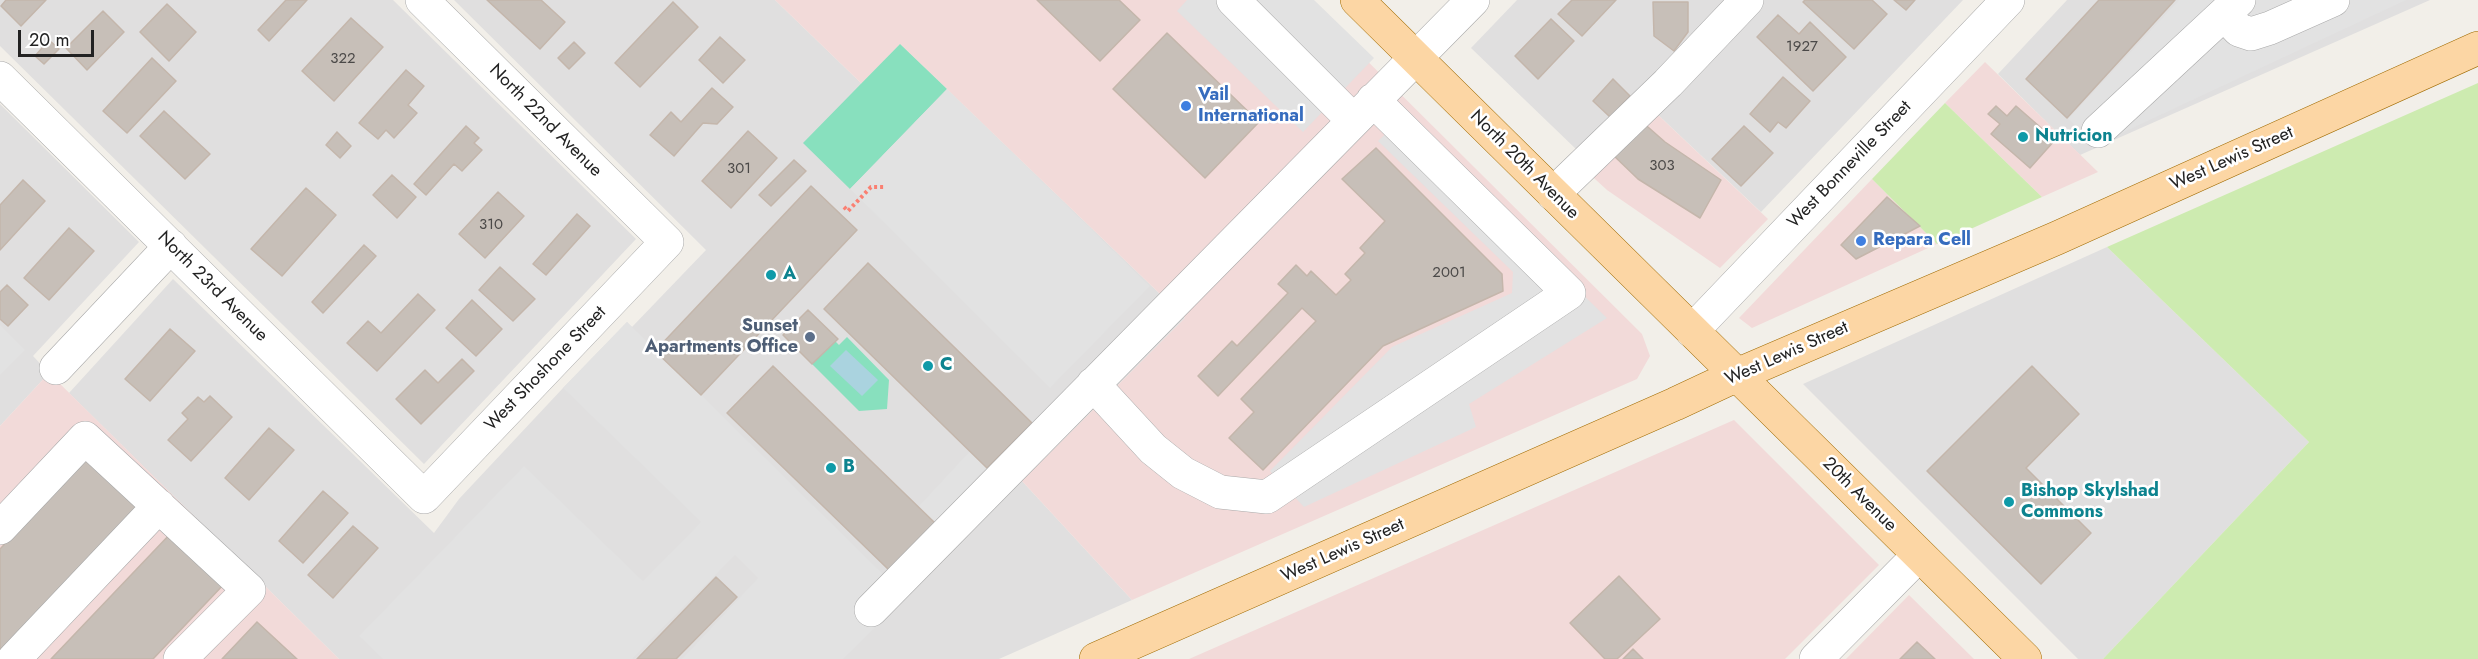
<!DOCTYPE html>
<html>
<head>
<meta charset="utf-8">
<style>
	body { margin:0 }
	#map { position:relative; width:2478px; height:659px; overflow:hidden; background:#f2efe9; font-family:Jost,sans-serif }
	canvas { display:block }
	.scale { position:absolute; left:18px; top:30px; width:76px; height:27px; box-sizing:border-box; border:3px solid #222; border-top:0; padding-left:8px; font-size:18px; line-height:21px; white-space:nowrap; color:#222; -webkit-text-stroke:4px #fff; paint-order:stroke }
</style>
</head>
<body>
<div id="map">
<canvas width="2478" height="659"></canvas>
<div class="scale">20 m</div>
</div>
<script>
const ctx = document.querySelector('canvas').getContext('2d');
ctx.lineJoin = 'round';
function paint(path, color) { ctx.fillStyle = color; ctx.fill(path, 'evenodd'); }
const shape = rows => new Path2D(rows.map(r => 'M' + r).join(''));
function strokePath(path, color, width, dash) { ctx.strokeStyle = color; ctx.lineWidth = width; ctx.lineCap = dash ? 'butt' : 'round'; ctx.setLineDash(dash || []); ctx.stroke(path); }
function label(font, color, halo, rows, align = 'center') {
  ctx.font = font + ' Jost,sans-serif'; ctx.lineWidth = 5; ctx.setLineDash([]); ctx.textBaseline = 'middle'; ctx.strokeStyle = halo; ctx.fillStyle = color; for (const [text, x, y, turn = 0] of rows) {
    ctx.save(); ctx.translate(x, y); ctx.rotate((+turn || 0) * Math.PI / 180); ctx.textAlign = isNaN(turn) ? turn : align; if (halo) ctx.strokeText(text, 0, 0); ctx.fillText(text, 0, 0); ctx.restore();
  }
}
paint(shape([
	[0,0,393,0,636,239,424,464,0,46],
	[454,0,775,0,862,84,900,44,1185,318,1022,481,1132,600,999,659,339,659,69,393,173,279,434,533,459,499,563,388,627,322,632,327,706,250],
	[1517,0,1963,0,1761,212,1637,95,1578,151,1471,48],
	[2067,0,2430,0,2080,155,1998,74],
	[0,104,139,242,33,356,49,373,0,426],
	[2107,247,2309,442,2103,659,2078,659,1803,384]
]), '#e0dfdf');
paint(shape([
	[775,0,1306,0,1642,334,1650,356,1637,379,1132,600,1022,481,1185,318,900,44,862,84],
	[1985,62,2098,172,2042,197,1945,103],
	[1637,95,1768,219,1720,268,1607,190,1572,158],
	[1872,179,1937,244,1752,328,1739,318],
	[49,373,339,659,0,659,0,426],
	[1734,420,1879,565,1785,659,1189,659],
	[1909,595,1974,659,1846,659]
]), '#f2dad9');
paint(shape([
	[2478,83,2478,659,2103,659,2309,442,2107,247],
	[1945,103,2042,197,1937,244,1872,179]
]), '#cdebb0');
paint(shape([
	[900,44,947,89,850,189,803,143],
	[847,337,889,380,887,409,859,411,812,364,835,341,839,345]
]), '#88e0be');
paint(shape([
	[1187,0,1314,0,1374,58,1303,132,1177,11],
	[2179,0,2406,0,2096,145,2068,119],
	[947,89,1150,286,1050,388,850,189],
	[1401,119,1607,318,1469,404,1476,427,1304,507,1270,471,1392,347,1512,293,1513,272,1378,141],
	[627,322,883,574,914,590,843,659,682,659,758,578,735,555,632,659,383,659,359,636,524,466,643,581,701,522,563,388],
	[0,325,25,350,0,375],
	[970,451,987,467,935,523,918,507]
]), '#e2e2e2');
paint(shape([
	[846,350,878,380,862,396,830,366]
]), '#aad3df');
const building = shape([
	[6,0,46,0,21,26,1,6,6,0],
	[286,0,307,0,269,41,258,30,286,0],
	[487,0,541,0,565,22,540,49,487,0],
	[1037,0,1119,0,1140,20,1100,61,1037,0],
	[1572,0,1616,0,1582,36,1558,14,1572,0],
	[1805,0,1872,0,1887,14,1854,49,1803,2,1805,0],
	[1894,0,1915,0,1906,10,1894,0],
	[2099,0,2175,0,2067,118,2026,79,2099,0],
	[673,2,698,27,640,87,615,63,673,2],
	[1653,2,1688,2,1688,32,1674,51,1654,36,1653,2],
	[167,4,196,32,169,61,140,32,167,4],
	[103,11,124,32,87,70,66,48,103,11],
	[1778,15,1799,34,1810,22,1846,57,1813,91,1757,37,1778,15],
	[351,18,383,47,334,101,302,71,351,18],
	[1551,19,1574,41,1538,79,1515,56,1551,19],
	[1167,33,1259,122,1205,178,1113,89,1167,33],
	[720,37,745,60,723,83,699,60,720,37],
	[49,40,59,49,44,64,35,56,49,40],
	[574,42,585,53,569,69,558,58,574,42],
	[152,58,176,81,127,133,103,111,152,58],
	[406,70,424,86,408,105,417,113,394,138,386,130,378,139,359,123,406,70],
	[1783,77,1810,101,1786,128,1778,122,1770,132,1750,114,1783,77],
	[1613,79,1630,96,1610,117,1593,101,1613,79],
	[712,88,733,107,717,124,703,123,674,156,650,135,671,112,681,122,712,88],
	[1996,106,2007,116,2016,106,2055,140,2030,168,1991,134,2000,124,1988,114,1996,106],
	[164,111,210,154,185,179,140,136,164,111],
	[1640,120,1665,142,1721,180,1700,218,1638,179,1611,153,1640,120],
	[466,126,479,138,474,143,482,150,462,171,454,164,426,195,414,184,466,126],
	[1744,126,1773,153,1741,186,1712,159,1744,126],
	[748,131,777,158,731,208,702,181,748,131],
	[337,132,351,146,340,158,326,145,337,132],
	[1376,148,1502,274,1503,291,1383,346,1263,470,1229,438,1254,412,1241,399,1316,321,1302,308,1218,396,1198,376,1232,341,1237,346,1288,293,1278,284,1296,265,1307,276,1311,271,1336,295,1351,280,1345,274,1365,253,1360,248,1385,221,1342,179,1376,148],
	[794,160,806,171,771,206,759,195,794,160],
	[392,175,416,197,397,218,373,195,392,175],
	[23,180,45,201,0,250,0,205,23,180],
	[811,186,857,230,701,395,655,351,811,186],
	[306,188,336,215,282,276,251,249,306,188],
	[498,192,524,216,485,258,459,234,498,192],
	[1887,197,1920,226,1856,259,1841,245,1887,197],
	[577,214,590,226,546,275,533,264,577,214],
	[69,228,94,251,49,300,24,278,69,228],
	[364,245,376,256,323,313,312,302,364,245],
	[868,263,1032,423,987,468,824,309,868,263],
	[500,267,535,299,513,321,479,290,500,267],
	[7,285,28,305,8,326,0,319,0,292,7,285],
	[418,294,435,310,377,371,347,343,368,321,381,333,418,294],
	[472,300,502,329,476,356,446,328,472,300],
	[808,310,838,339,812,364,783,335,808,310],
	[170,329,195,351,150,401,125,379,170,329],
	[462,359,474,371,421,424,396,399,425,370,438,383,462,359],
	[773,366,935,523,889,570,727,413,773,366],
	[2032,366,2079,414,2026,468,2091,533,2041,584,1927,471,2032,366],
	[210,396,232,417,191,461,168,440,188,419,182,413,198,397,204,402,210,396],
	[269,428,294,450,249,500,225,478,269,428],
	[89,454,143,505,0,656,0,549,89,454],
	[323,491,348,513,303,563,279,541,323,491],
	[353,526,378,548,333,598,308,575,353,526],
	[172,532,225,583,153,659,51,659,172,532],
	[1619,576,1660,619,1617,659,1605,659,1570,623,1619,576],
	[716,577,737,597,676,659,637,659,716,577],
	[257,622,297,659,222,659,257,622],
	[1917,642,1935,659,1900,659,1917,642],
	[1633,649,1643,659,1623,659,1633,649]
]);
paint(building, '#c7bfb8');
strokePath(building, '#c4b6ab', 1.5);
const minor = shape([
	[1233,0,1353,120],
	[2224,14,2239,30,2251,34,2270,28,2333,0],
	[0,78,424,497,667,242,422,0],
	[2098,131,2239,0],
	[1553,194,1668,83,1747,0],
	[1692,331,2008,0],
	[56,368,171,246],
	[1093,384,1153,449,1183,473,1220,492,1267,497,1569,293,1373,100],
	[0,528,85,438,249,590,180,659],
	[871,610,1473,0],
	[14,659,159,506],
	[1816,659,1919,555]
]);
const major = shape([
	[1357,0,2025,659],
	[1096,659,1675,404,1737,375,2057,238,2478,48]
]);
strokePath(minor, '#a9a9a9', 34);
strokePath(major, '#a06b00', 34);
strokePath(shape([
	[844,207,848,211,871,187,886,187]
]), '#fa8072', 4, [3, 3]);
strokePath(minor, '#fff', 33);
strokePath(major, '#fcd6a4', 33);
for (const [x, y, r, color] of [
	[1186,106,6,"#3f7fe0"],
	[2023,137,6,"#0f9aa8"],
	[1861,241,6,"#3f7fe0"],
	[771,275,6,"#0f9aa8"],
	[810,337,6,"#5c6f8a"],
	[928,366,6,"#0f9aa8"],
	[831,468,6,"#0f9aa8"],
	[2009,502,6,"#0f9aa8"]
]) { const dot = new Path2D(); dot.arc(x, y, r, 0, 2 * Math.PI); ctx.fillStyle = color; ctx.fill(dot); strokePath(dot, '#fff', 2); }
label('15px', '#4b4948', null, [
	["1927",1802,47],
	["322",343,59],
	["303",1662,166],
	["301",739,169],
	["310",491,225],
	["2001",1449,273]
]);
label('bold 18px', '#366cbe', '#fff', [
	["Vail",1198,96],
	["International",1198,117],
	["Repara Cell",1873,241]
], 'left');
label('18px', '#222', '#fff', [
	["North 22nd Avenue",545,121,45],
	["West Lewis Street",2232,159,-24],
	["North 20th Avenue",1524,165,45],
	["West Bonneville Street",1850,165,-46],
	["North 23rd Avenue",212,287,45],
	["West Lewis Street",1787,354,-24],
	["West Shoshone Street",546,369,-46],
	["20th Avenue",1859,495,45],
	["West Lewis Street",1343,551,-24]
]);
label('bold 18px', '#0d838f', '#fff', [
	["Nutricion",2035,137],
	["A",783,275],
	["C",940,366],
	["B",843,468],
	["Bishop Skylshad",2021,492],
	["Commons",2021,513]
], 'left');
label('bold 18px', '#4e5e75', '#fff', [
	["Sunset",798,327],
	["Apartments Office",798,348]
], 'right');
</script>
</body>
</html>
